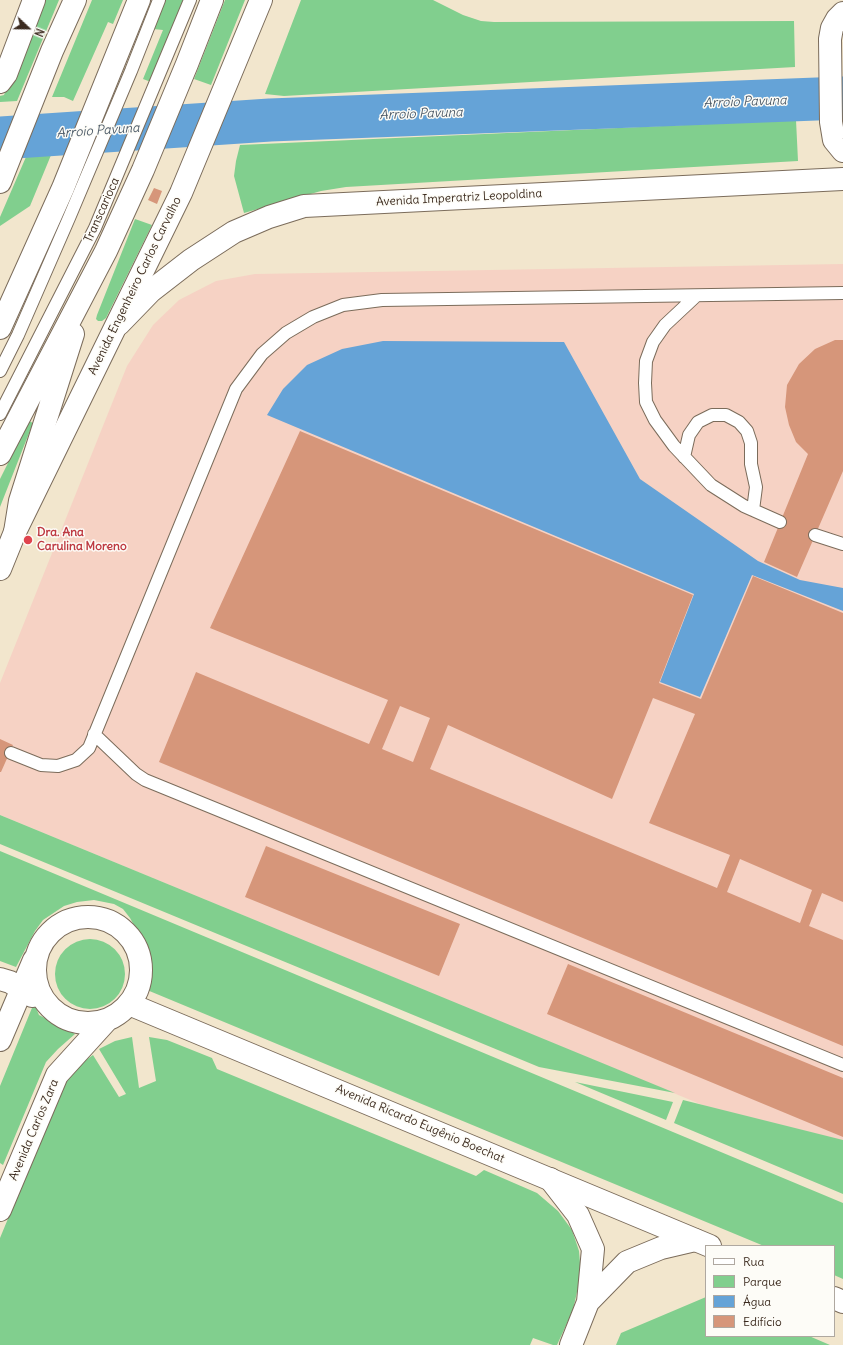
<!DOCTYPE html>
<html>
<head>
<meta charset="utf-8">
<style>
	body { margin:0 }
	#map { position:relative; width:843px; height:1345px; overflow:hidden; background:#f2e6cd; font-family:Delius,sans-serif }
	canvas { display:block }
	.legend { position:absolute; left:705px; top:1245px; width:130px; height:92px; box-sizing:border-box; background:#fdfcf7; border:1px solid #afa8a0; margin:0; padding:5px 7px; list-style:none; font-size:12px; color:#3b2a1e }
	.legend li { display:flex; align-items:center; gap:8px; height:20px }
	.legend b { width:20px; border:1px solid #afa8a0 }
	.north { position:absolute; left:8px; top:8px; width:40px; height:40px; -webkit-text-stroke:3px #fdfcf7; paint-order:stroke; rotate:112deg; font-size:11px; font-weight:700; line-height:16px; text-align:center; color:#3b2a1e }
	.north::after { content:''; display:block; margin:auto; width:14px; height:18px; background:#3b2a1e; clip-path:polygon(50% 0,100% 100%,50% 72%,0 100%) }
</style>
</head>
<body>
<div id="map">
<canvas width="843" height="1345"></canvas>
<ul class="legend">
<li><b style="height:5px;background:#fff"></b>Rua</li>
<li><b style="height:11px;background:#81cf8e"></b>Parque</li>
<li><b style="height:11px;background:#65a3d7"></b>Água</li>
<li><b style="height:11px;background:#d6967a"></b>Edifício</li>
</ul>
<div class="north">N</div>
</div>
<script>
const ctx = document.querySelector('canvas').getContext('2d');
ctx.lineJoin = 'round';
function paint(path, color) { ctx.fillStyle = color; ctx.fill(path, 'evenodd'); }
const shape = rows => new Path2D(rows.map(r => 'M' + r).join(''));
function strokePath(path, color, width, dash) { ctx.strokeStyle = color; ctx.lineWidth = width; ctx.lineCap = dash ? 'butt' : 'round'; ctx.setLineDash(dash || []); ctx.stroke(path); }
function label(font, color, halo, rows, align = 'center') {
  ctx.font = font + ' Delius,sans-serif'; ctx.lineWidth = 3; ctx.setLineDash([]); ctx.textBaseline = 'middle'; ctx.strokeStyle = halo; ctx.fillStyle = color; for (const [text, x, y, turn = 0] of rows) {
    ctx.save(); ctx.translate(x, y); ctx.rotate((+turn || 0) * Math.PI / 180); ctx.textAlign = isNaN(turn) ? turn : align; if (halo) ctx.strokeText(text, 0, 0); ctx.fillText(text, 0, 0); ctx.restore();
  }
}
paint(shape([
	[843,264,843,1163,0,815,0,683,127,366,153,325,179,300,216,281,255,274]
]), '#f6d2c4');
paint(shape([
	[43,0,59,0,17,101,0,102,0,96,4,95],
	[92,0,123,0,113,24,108,22,73,101,64,97,52,97],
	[165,0,184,0,151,82,143,79,163,30,153,29],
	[225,0,245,0,211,85,194,79],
	[301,0,433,0,463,15,481,21,494,22,794,21,795,67,284,96,265,94],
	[796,120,798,161,346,187,321,191,244,213,234,176,236,161,240,145],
	[32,143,56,143,30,206,0,226,0,217],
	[135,219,152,225,106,318,102,321,98,321,96,319,97,315],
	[29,421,33,423,0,507,0,479],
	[0,815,675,1093,539,1067,0,844],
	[0,851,843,1203,843,1279,834,1275,834,1246,764,1246,147,990,149,973,147,955,141,938,130,918,123,909,114,904,94,900,77,902,64,906,43,920,35,931,16,967,0,961],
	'55 974a35 35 0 1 1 70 0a35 35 0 1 1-70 0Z',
	[34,1003,39,1015,75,1034,58,1049,46,1062,3,1165,0,1163,0,1086],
	[132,1037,139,1088,156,1081,149,1037,167,1040,212,1058,217,1069,476,1176,484,1170,537,1193,558,1211,572,1230,579,1251,581,1274,573,1310,557,1345,553,1345,533,1338,530,1345,0,1345,0,1238,62,1088,76,1067,93,1055,119,1097,126,1094,99,1049,115,1041],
	[575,1082,673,1102,666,1120],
	[683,1100,843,1140,843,1194,674,1123],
	[706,1297,706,1336,809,1336,830,1345,616,1345,621,1333]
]), '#81cf8e');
paint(shape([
	[383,341,564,342,640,479,758,561,800,580,843,588,843,611,752,575,700,697,660,682,694,594,267,415,283,389,307,365,342,349]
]), '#65a3d7');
strokePath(shape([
	[0,138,270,120,843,98]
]), '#65a3d7', 43);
paint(shape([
	[154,188,162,191,157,204,148,200],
	[835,340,843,340,843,471,797,577,764,562,808,454,796,442,789,425,785,407,787,385,799,364,815,349],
	[300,431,693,595,659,683,701,699,753,576,843,613,843,902,822,893,809,926,843,940,843,1046,159,762,196,672,369,744,388,700,210,628],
	[653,698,695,714,649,823,730,855,717,888,430,769,448,725,612,799],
	[400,706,430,718,413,762,382,749],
	[740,859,812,890,800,923,727,892],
	[0,739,13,745,1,772,0,772],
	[266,846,460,924,439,976,245,897],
	[568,964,843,1078,843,1137,547,1014]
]), '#d6967a');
const service = shape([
	[696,296,665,325,653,342,646,361,645,383,646,402,655,420,674,446,711,485,744,506,780,522],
	[0,371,18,335,69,218,131,71,159,0],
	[0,414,95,228,190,0],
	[684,457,689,435,698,422,712,415,726,415,739,422,747,431,751,443,751,464,756,487,753,510],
	[815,535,843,544],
	[94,734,136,774,145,780,843,1065],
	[11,753,41,765,58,766,76,760,89,748,236,389,262,354,286,333,313,317,343,305,382,300,843,293]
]);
const minor = shape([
	[0,82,6,74,34,0],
	[550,1179,578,1215,593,1249,588,1302,627,1262,661,1248,695,1240],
	[571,1345,588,1302]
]);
const tertiary = shape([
	[843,13,837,19,832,28,830,39,831,122,834,140,843,151],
	[119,324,151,291,191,260,234,232,269,217,304,206,843,179],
	'35 970a53 53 0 1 1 106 0a53 53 0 1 1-106 0Z',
	[0,979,10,982,32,996],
	[129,1004,710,1246],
	[0,1040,34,960],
	[0,1210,57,1075,107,1020],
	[834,1298,843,1302]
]);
const primary = shape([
	[0,182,52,51,75,0],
	[0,569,15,532,181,193,261,0]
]);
const trunk = shape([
	[0,328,63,188,139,0],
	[0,454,106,251,143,170,187,64,212,0],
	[15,532,20,501,73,334]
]);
strokePath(service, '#7b6c5b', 14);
strokePath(minor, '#7b6c5b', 24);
strokePath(tertiary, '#7b6c5b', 24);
strokePath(primary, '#7b6c5b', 24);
strokePath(trunk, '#7b6c5b', 24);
strokePath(service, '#fff', 12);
strokePath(minor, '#fff', 22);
strokePath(tertiary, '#fff', 22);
strokePath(primary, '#fff', 22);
strokePath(trunk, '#fff', 22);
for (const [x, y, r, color] of [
	[28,540,5,"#e0444e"]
]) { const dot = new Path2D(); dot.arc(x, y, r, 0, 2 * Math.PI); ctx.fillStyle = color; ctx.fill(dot); strokePath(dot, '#fdfcf7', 1.5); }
label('12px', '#3b2a1e', '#fdfcf7', [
	["Avenida Imperatriz Leopoldina",459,198,-3],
	["Transcarioca",102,210,-66],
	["Avenida Engenheiro Carlos Carvalho",135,286,-64],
	["Avenida Ricardo Eugênio Boechat",420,1124,23],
	["Avenida Carlos Zara",34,1130,-67]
]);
label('bold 12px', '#be3a42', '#fdfcf7', [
	["Dra. Ana",37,533],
	["Carulina Moreno",37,547]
], 'left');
label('italic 13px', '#4c5a68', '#fdfcf7', [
	["Arroio Pavuna",745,102,-2],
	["Arroio Pavuna",421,114,-2],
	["Arroio Pavuna",98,131,-4]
]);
</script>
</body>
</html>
